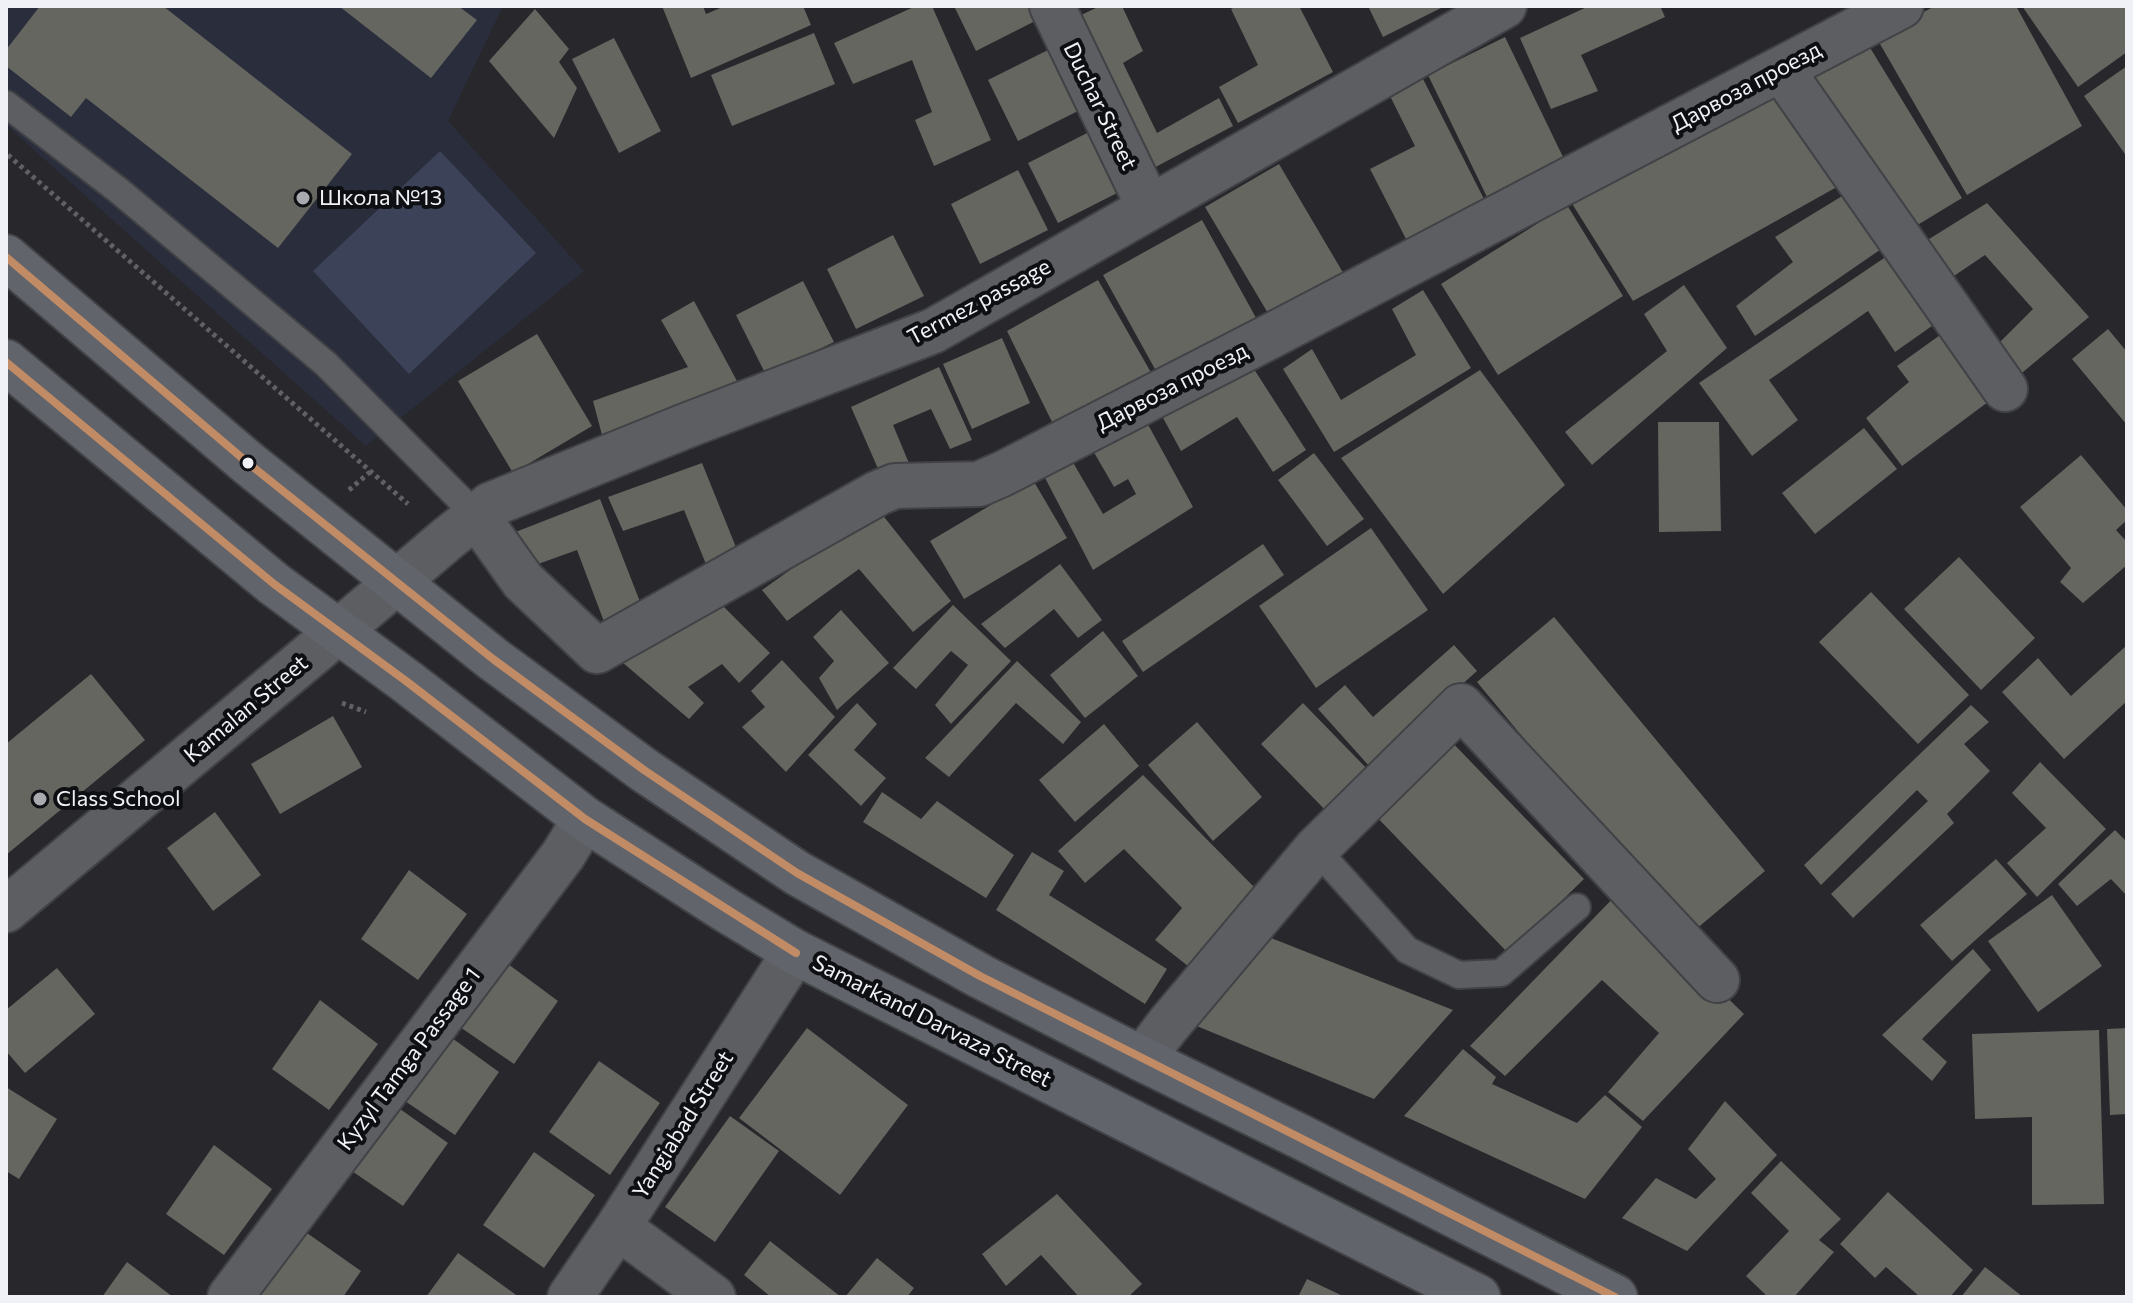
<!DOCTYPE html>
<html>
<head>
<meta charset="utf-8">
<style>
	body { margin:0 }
	#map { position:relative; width:2133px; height:1303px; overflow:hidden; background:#27272c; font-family:Commissioner,sans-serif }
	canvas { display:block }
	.frame { position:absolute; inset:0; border:8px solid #eff1f7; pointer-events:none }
</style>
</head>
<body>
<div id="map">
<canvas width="2133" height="1303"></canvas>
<div class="frame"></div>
</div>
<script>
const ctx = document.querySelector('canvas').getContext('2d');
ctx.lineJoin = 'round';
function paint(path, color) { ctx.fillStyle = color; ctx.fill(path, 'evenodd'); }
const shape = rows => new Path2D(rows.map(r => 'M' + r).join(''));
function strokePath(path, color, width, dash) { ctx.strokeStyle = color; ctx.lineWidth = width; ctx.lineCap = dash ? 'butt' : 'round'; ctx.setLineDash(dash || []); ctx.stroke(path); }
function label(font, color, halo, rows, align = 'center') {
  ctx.font = font + ' Commissioner,sans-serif'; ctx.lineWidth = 8; ctx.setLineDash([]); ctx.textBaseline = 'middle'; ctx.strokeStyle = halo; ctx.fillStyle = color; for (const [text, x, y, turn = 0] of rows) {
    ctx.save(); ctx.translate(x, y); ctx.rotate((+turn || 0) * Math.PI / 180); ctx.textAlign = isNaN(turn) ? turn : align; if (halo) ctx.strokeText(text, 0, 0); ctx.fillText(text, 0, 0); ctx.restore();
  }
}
paint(shape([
	[6,6,503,6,448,121,584,271,366,446,6,125]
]), '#2a2d3b');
paint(shape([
	[440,151,536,253,409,374,313,271]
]), '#3c4257');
paint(shape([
	[40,6,163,6,352,154,278,248,86,98,71,117,6,66,6,50],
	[339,6,458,6,477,20,431,78],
	[662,6,703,6,706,14,725,6,803,6,811,25,691,78],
	[916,6,932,6,991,140,934,166,915,120,932,112,912,60,853,84,834,43],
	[954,6,1038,6,1043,17,976,51],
	[1100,6,1122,6,1143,51,1123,63,1157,133,1219,98,1233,126,1148,171,1075,18],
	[1237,6,1299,6,1333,72,1238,123,1219,87,1258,65,1231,9],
	[1368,6,1445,6,1383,37],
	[1589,6,1660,6,1665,17,1581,55,1598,91,1551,109,1520,38],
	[1935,6,2016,6,2082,126,1967,195,1876,37],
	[2022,6,2127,6,2127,52,2078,87],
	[535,9,569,49,559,62,577,88,554,138,489,61],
	[814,33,835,84,732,126,711,75],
	[1505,37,1564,159,1487,197,1428,75],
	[614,38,661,131,619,153,572,59],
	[1056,46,1086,107,1018,141,988,80],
	[1869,46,1962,198,1906,232,1801,84],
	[2127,66,2127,157,2084,96],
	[1422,77,1484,199,1406,239,1370,169,1415,146,1389,94],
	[1780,87,1844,183,1633,301,1571,202],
	[1095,129,1125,189,1058,223,1028,163],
	[1279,164,1345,276,1272,320,1205,207],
	[1018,170,1048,230,980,264,951,204],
	[1852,190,1887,245,1755,336,1736,306,1793,262,1775,237],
	[1987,203,2089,317,2017,377,1994,348,2033,309,1985,255,1945,282,1921,244],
	[1567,205,1623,296,1498,375,1441,284],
	[1202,220,1260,325,1161,380,1103,275],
	[893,235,924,296,856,329,827,269],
	[1893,252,1939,321,1895,352,1868,311,1769,380,1798,420,1752,456,1699,383],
	[1098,280,1153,376,1057,432,1007,331],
	[803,281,834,342,766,375,736,315],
	[1684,285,1727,348,1592,465,1565,432,1667,351,1644,314],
	[1423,290,1471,368,1334,452,1283,369,1312,349,1341,400,1416,355,1392,309],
	[694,301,737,381,602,435,593,401,688,367,661,320],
	[2108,329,2127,352,2127,425,2072,359],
	[1947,330,1996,396,1902,466,1866,418,1909,382,1897,366],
	[537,334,592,426,513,473,458,381],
	[1002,338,1030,403,972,429,943,364],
	[1252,366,1306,450,1273,472,1237,417,1181,451,1162,416],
	[939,367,972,440,950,449,931,409,893,425,911,468,883,480,851,407],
	[1480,370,1565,485,1443,594,1341,458],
	[1145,419,1193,507,1093,570,1043,474,1071,459,1103,514,1136,494,1128,479,1114,487,1092,449],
	[1658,422,1719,422,1721,531,1659,532],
	[1864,428,1897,469,1815,534,1782,493],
	[1314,453,1364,519,1327,546,1278,480],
	[2081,455,2127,510,2127,520,2116,530,2127,542,2127,565,2083,603,2060,582,2071,568,2020,507],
	[702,463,742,562,710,574,684,510,623,531,608,497],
	[1033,480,1067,538,964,599,930,541],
	[600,499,644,612,606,627,577,550,527,568,513,533],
	[877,508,951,601,913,632,859,569,787,621,762,590],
	[1371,528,1428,610,1316,688,1259,606],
	[1263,544,1284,575,1143,672,1122,641],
	[1959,557,2035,638,1981,690,1904,609],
	[1060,564,1102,620,1078,638,1054,609,1005,648,981,624],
	[1871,592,1969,695,1918,744,1819,642],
	[718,601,770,653,739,683,722,664,688,687,704,703,689,719,622,662],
	[953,605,1011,661,951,724,935,705,968,665,951,651,916,689,893,668],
	[841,610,889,663,837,710,819,678,834,661,813,637],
	[1554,617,1765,871,1688,936,1477,682],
	[1103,631,1138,676,1085,718,1050,675],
	[1454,645,1477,671,1370,767,1318,709,1345,685,1373,717],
	[2127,645,2127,701,2064,759,2002,692,2038,658,2071,696],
	[782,660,835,717,786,772,742,727,765,707,751,691],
	[1017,661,1081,722,1063,744,1016,703,949,777,925,758],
	[91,674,145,740,6,855,6,744],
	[857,703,877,724,854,750,886,778,861,806,808,755],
	[1303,703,1373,775,1331,816,1261,744],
	[1971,705,1989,722,1964,744,1990,771,1947,814,1954,823,1853,918,1831,894,1928,801,1917,790,1821,885,1804,865],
	[333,716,362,767,280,814,251,764],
	[1197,722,1262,797,1213,841,1148,765],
	[1104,724,1139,766,1075,822,1039,780],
	[1445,735,1584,879,1508,953,1369,809],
	[2040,762,2106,829,2037,897,2007,863,2046,828,2012,793],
	[1143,775,1259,892,1193,970,1155,940,1182,908,1124,849,1085,883,1058,851],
	[882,792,921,819,937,801,1014,855,986,898,863,822],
	[215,812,261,875,213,911,167,848],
	[2115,830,2127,842,2127,896,2111,879,2077,906,2058,884],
	[1032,852,1064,871,1049,895,1167,969,1145,1004,996,910],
	[1996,859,2027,894,1952,961,1920,925],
	[409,870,467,914,418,980,361,939],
	[1619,892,1744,1014,1643,1121,1608,1092,1659,1033,1602,980,1505,1076,1470,1046],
	[2052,895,2102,966,2038,1012,1988,941],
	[1256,932,1453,1010,1374,1099,1187,1022],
	[1973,949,1991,970,1922,1039,1947,1062,1932,1081,1882,1035],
	[504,961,558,1001,514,1064,457,1025],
	[57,968,95,1014,25,1073,6,1051,6,1010],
	[320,1000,378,1044,329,1110,272,1069],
	[807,1028,908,1105,840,1195,739,1118],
	[2127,1028,2127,1114,2110,1115,2107,1029],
	[2099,1030,2104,1204,2032,1205,2032,1117,1975,1119,1972,1034],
	[445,1033,499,1072,455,1135,399,1097],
	[1463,1049,1496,1077,1492,1084,1577,1123,1605,1095,1642,1127,1585,1199,1404,1116],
	[599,1061,660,1103,610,1175,549,1132],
	[6,1087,57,1119,19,1179,6,1171],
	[1725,1101,1777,1155,1687,1251,1622,1218,1656,1178,1696,1199,1716,1179,1688,1149],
	[393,1104,448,1143,403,1206,346,1167],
	[730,1116,779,1151,715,1242,665,1207],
	[214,1145,272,1189,224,1255,166,1214],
	[534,1152,595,1195,544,1268,483,1225],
	[1781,1161,1841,1219,1819,1240,1834,1252,1794,1297,1768,1297,1746,1276,1789,1231,1751,1193],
	[1888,1192,1973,1270,1950,1297,1920,1297,1886,1267,1875,1278,1840,1244],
	[1057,1194,1142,1284,1128,1297,1079,1297,1041,1255,1006,1286,982,1254],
	[307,1233,361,1271,343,1297,260,1296],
	[770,1241,841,1297,771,1297,744,1275],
	[458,1253,519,1297,426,1297],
	[877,1258,914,1288,907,1297,845,1297],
	[127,1262,173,1297,102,1297],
	[1985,1267,2023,1297,1961,1297],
	[1307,1279,1345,1297,1298,1297]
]), '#656660');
const service = shape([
	[6,104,118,190,326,364,476,515],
	[1316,849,1407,950,1459,975,1501,973,1577,907]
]);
const minor = shape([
	[1052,6,1149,207],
	[1781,69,2005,389],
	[476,515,523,581,597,651,878,493,895,486,979,484,1002,474,1269,337,1901,6],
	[6,910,339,631],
	[1142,1059,1168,1025,1316,849,1461,706,1717,980],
	[230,1297,563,855,585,819]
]);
const tertiary = shape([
	[339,631,447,539,490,505,688,425,933,331,1504,6],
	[618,1227,713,1297],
	[570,1297,618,1227,795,952]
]);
const secondary = shape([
	[6,257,248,463,493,659,644,770,797,873,980,976,1142,1059,1301,1137,1615,1297],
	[6,362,274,584,406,681,585,819,726,910,795,952,1478,1297]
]);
strokePath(service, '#404246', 30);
strokePath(minor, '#404246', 48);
strokePath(tertiary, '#404246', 48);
strokePath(secondary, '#404246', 48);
strokePath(shape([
	[8,155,408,504],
	[349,490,370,472],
	[342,703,366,712]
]), '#606164', 5, [4, 4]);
strokePath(service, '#5d5e62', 26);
strokePath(minor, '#5d5e62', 44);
strokePath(tertiary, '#5d5e62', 44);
strokePath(secondary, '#62646b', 44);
strokePath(shape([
	[6,257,248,463,493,659,644,770,797,873,980,976,1615,1297],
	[6,362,274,584,406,681,585,819,796,953]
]), '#c18c65', 8);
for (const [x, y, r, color] of [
	[303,198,8,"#a9aab0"],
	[248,463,7,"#eff1f7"],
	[40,799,8,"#a9aab0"]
]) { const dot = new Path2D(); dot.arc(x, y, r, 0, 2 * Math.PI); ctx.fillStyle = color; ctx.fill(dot); strokePath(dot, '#0e0f13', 3); }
label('22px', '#eff1f7', '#0e0f13', [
	["Дарвоза проезд",1746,87,-28],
	["Duchar Street",1100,106,64],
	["Termez passage",979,302,-28],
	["Дарвоза проезд",1172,387,-27],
	["Kamalan Street",246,709,-40],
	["Samarkand Darvaza Street",932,1021,27],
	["Kyzyl Tamga Passage 1",409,1059,-53],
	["Yangiabad Street",683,1125,-58]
]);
label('22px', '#eff1f7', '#0e0f13', [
	["Школа №13",319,198],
	["Class School",56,799]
], 'left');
</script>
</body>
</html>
